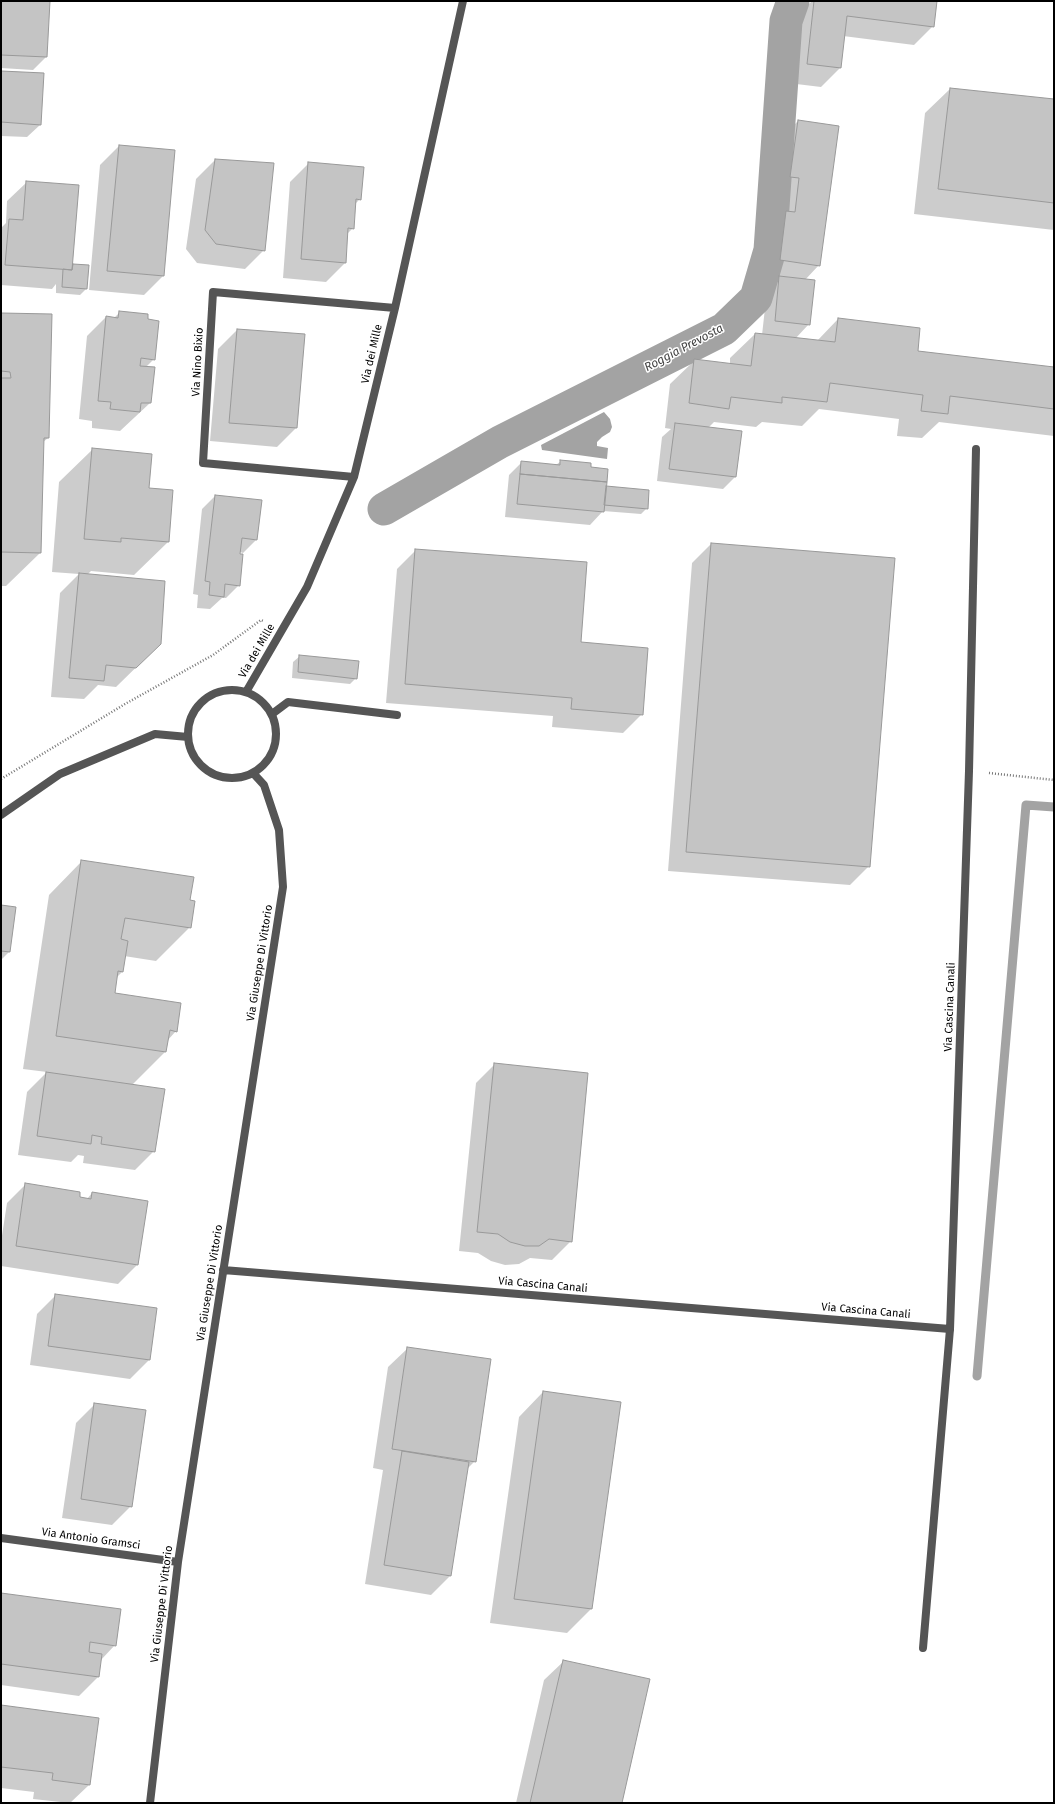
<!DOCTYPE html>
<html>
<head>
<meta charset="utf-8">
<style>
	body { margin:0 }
	#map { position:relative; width:1055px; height:1804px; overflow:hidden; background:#fff; font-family:"Fira Sans",sans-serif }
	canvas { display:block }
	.frame { position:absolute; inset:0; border:2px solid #000; pointer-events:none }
</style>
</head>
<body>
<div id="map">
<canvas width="1055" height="1804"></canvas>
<div class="frame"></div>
</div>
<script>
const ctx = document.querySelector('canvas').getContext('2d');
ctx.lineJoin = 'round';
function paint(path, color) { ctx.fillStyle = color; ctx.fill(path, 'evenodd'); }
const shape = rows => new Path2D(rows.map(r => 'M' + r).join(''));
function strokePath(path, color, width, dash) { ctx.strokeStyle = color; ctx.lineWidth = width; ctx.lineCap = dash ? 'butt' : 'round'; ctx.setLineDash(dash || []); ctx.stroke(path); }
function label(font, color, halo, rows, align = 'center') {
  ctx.font = font + ' "Fira Sans",sans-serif'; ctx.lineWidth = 3; ctx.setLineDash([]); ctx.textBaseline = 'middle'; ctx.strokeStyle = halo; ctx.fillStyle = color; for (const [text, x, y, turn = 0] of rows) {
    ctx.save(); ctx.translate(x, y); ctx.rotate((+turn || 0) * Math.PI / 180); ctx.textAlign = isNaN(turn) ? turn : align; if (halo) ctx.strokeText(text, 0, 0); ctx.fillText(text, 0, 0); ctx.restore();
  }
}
paint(shape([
	[604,412,610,419,612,427,610,432,602,437,597,442,597,446,608,448,607,459,542,450,541,445]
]), '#a3a3a3');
paint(shape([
	[1,1,49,1,46,57,33,70,1,68],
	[812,1,936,1,933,26,914,45,843,36,840,68,821,87,788,83,795,18],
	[1,72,40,125,27,137,1,136],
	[950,89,1054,101,1054,230,914,214,925,113],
	[798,121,838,126,819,265,805,280,809,324,795,339,817,341,838,319,917,351,1054,368,1054,436,939,422,922,438,897,436,899,419,819,409,802,426,762,422,756,427,714,422,708,428,736,476,723,489,657,481,662,437,671,429,665,428,670,384,695,360,730,364,730,358,755,334,762,335,767,290,776,281,761,279,768,231,777,221,780,197,771,196,779,140],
	[119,146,163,276,144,295,89,290,100,165],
	[215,160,264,250,245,269,197,263,186,249,196,179],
	[309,163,360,199,354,205,353,228,347,234,345,263,326,282,283,278,290,182],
	[27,182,72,266,73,265,86,289,80,295,56,293,56,284,52,289,1,285,1,228,6,223,7,201],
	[120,312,154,359,146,367,150,403,120,431,92,428,92,421,79,419,87,336,106,317,114,318],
	[1,314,48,438,42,443,40,553,6,586,1,586],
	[237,330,296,428,277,447,210,441,218,349],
	[93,449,168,542,134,575,91,571,87,575,160,644,116,687,98,685,84,699,51,697,60,593,79,574,52,572,59,482],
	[561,461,590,468,605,488,647,508,641,514,603,511,590,525,505,517,509,475,522,462,556,465],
	[215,496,256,540,243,553,240,552,239,585,226,598,222,598,210,609,197,608,198,595,193,594,202,509],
	[711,544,869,866,850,885,668,871,692,563],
	[416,550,580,643,642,714,623,733,552,727,553,716,386,703,397,569],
	[300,656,356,678,350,684,292,678,293,662],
	[82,861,189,901,190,927,156,961,124,956,122,972,116,978,113,994,176,1031,167,1041,165,1052,132,1085,154,1151,135,1170,83,1163,84,1156,78,1155,71,1162,18,1155,27,1092,47,1072,23,1069,49,895],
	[1,906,9,952,1,960],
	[495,1064,571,1241,552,1260,530,1258,519,1264,505,1265,491,1261,478,1253,459,1251,476,1083],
	[26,1184,87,1199,92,1193,137,1265,118,1284,1,1266,1,1242,7,1203],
	[56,1295,156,1309,149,1360,130,1379,30,1365,37,1314],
	[408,1348,475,1461,467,1469,450,1576,431,1595,365,1584,383,1470,373,1468,388,1367],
	[543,1392,591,1609,567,1633,490,1623,519,1417],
	[95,1404,131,1506,112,1525,62,1518,76,1423],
	[1,1594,115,1645,100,1661,98,1677,79,1696,1,1685],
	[564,1661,621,1803,516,1803,544,1680],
	[1,1706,89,1785,70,1803,33,1799,34,1792,1,1788]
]), '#0003');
strokePath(shape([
	[977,1376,1026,805,1054,807]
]), '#a3a3a3', 9);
strokePath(shape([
	[384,509,500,442,724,329,756,298,770,250,786,21,793,1]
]), '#a3a3a3', 33);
const building = shape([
	[1,1,50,1,47,57,1,55,1,1],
	[814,1,937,1,934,27,847,16,841,68,807,64,814,1],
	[1,71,44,73,41,125,1,122,1,71],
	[950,88,1054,99,1054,203,938,189,950,88],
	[798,120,839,126,820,266,780,260,786,211,795,212,799,178,790,177,798,120],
	[119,145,175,150,164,276,107,271,119,145],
	[215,159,274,163,265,251,216,244,205,230,215,159],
	[308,162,364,167,361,200,356,199,354,229,348,228,346,263,301,259,308,162],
	[26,181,79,185,72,270,5,265,9,219,23,220,26,181],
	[73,264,89,265,87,289,62,287,63,269,72,270,73,264],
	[779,276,815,280,810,325,775,321,779,276],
	[119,311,148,314,148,319,159,321,155,360,141,358,140,366,155,367,151,403,141,403,140,412,110,409,111,402,98,401,106,316,118,318,119,311],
	[1,313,52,314,49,438,44,438,41,553,1,552,1,378,11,378,10,372,1,371,1,313],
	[838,318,920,328,918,351,1054,367,1054,409,950,396,948,414,921,411,923,395,830,383,827,402,782,397,782,403,731,397,729,409,689,403,694,359,751,366,755,333,835,342,838,318],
	[237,329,305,334,297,428,229,423,237,329],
	[675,423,742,431,736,477,669,469,675,423],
	[92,448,152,454,149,488,173,490,169,542,121,538,121,542,84,539,92,448],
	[560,460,591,463,591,467,608,469,607,482,520,474,521,461,560,465,560,460],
	[520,474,607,482,604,512,517,504,520,474],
	[606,486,649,490,648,509,604,505,606,486],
	[215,495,262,500,257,540,242,538,240,554,243,554,240,586,225,584,224,597,209,595,210,582,205,581,215,495],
	[711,543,895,558,870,867,686,852,711,543],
	[415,549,587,562,581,642,648,648,643,715,571,709,572,698,405,684,415,549],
	[79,573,165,581,161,644,136,668,106,665,104,681,69,678,79,573],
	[299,655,359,661,357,679,298,672,299,655],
	[81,860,194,877,190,900,195,901,191,928,125,918,121,939,128,941,123,972,118,971,115,993,181,1003,177,1032,170,1030,166,1052,56,1036,81,860],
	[1,905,16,907,10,952,1,951,1,905],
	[494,1063,588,1073,572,1242,549,1239,539,1246,525,1246,510,1242,498,1234,477,1232,494,1063],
	[46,1072,165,1089,155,1152,101,1144,102,1137,92,1135,91,1144,37,1136,46,1072],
	[25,1183,80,1192,80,1197,91,1199,92,1192,148,1201,138,1265,16,1246,25,1183],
	[55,1294,157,1308,150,1360,48,1346,55,1294],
	[407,1347,491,1359,476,1462,392,1449,407,1347],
	[543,1391,621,1402,592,1609,514,1599,543,1391],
	[94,1403,146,1410,132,1507,81,1499,94,1403],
	[402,1451,469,1462,451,1576,384,1565,402,1451],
	[1,1593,121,1609,116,1646,90,1642,89,1652,102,1654,99,1677,1,1664,1,1593],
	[563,1660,650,1679,622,1803,530,1803,563,1660],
	[1,1705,99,1718,90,1785,52,1780,53,1773,1,1767,1,1705]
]);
paint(building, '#c4c4c4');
strokePath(building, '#999', 1);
strokePath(shape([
	[989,773,1054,780],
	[1,779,125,704,213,655,261,620,263,621]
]), '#777', 2.5, [1, 2]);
strokePath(shape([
	[272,714,288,702,397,715],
	[923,1648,950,1329]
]), '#555', 8);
strokePath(shape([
	[354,477,203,463,213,292,395,308],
	'188 734a44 44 0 1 1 88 0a44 44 0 1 1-88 0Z',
	[246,692,307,587,354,477,395,308,463,1],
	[1,815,60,774,155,734,188,737],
	[223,1270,950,1329,969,771,976,449],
	[1,1538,178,1562],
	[150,1803,178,1562,283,887,279,830,264,785,253,773]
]), '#555', 8);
label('11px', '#000', '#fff', [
	["Via dei Mille",372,354,-77],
	["Via Nino Bixio",198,362,-87],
	["Via dei Mille",257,651,-60],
	["Via Giuseppe Di Vittorio",260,963,-81],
	["Via Cascina Canali",950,1007,-88],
	["Via Giuseppe Di Vittorio",210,1283,-81],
	["Via Cascina Canali",543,1285,5],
	["Via Cascina Canali",866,1311,5],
	["Via Antonio Gramsci",91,1539,8],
	["Via Giuseppe Di Vittorio",162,1604,-83]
]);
label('italic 12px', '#444', '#fff', [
	["Roggia Prevosta",684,348,-28]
]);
</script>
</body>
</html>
